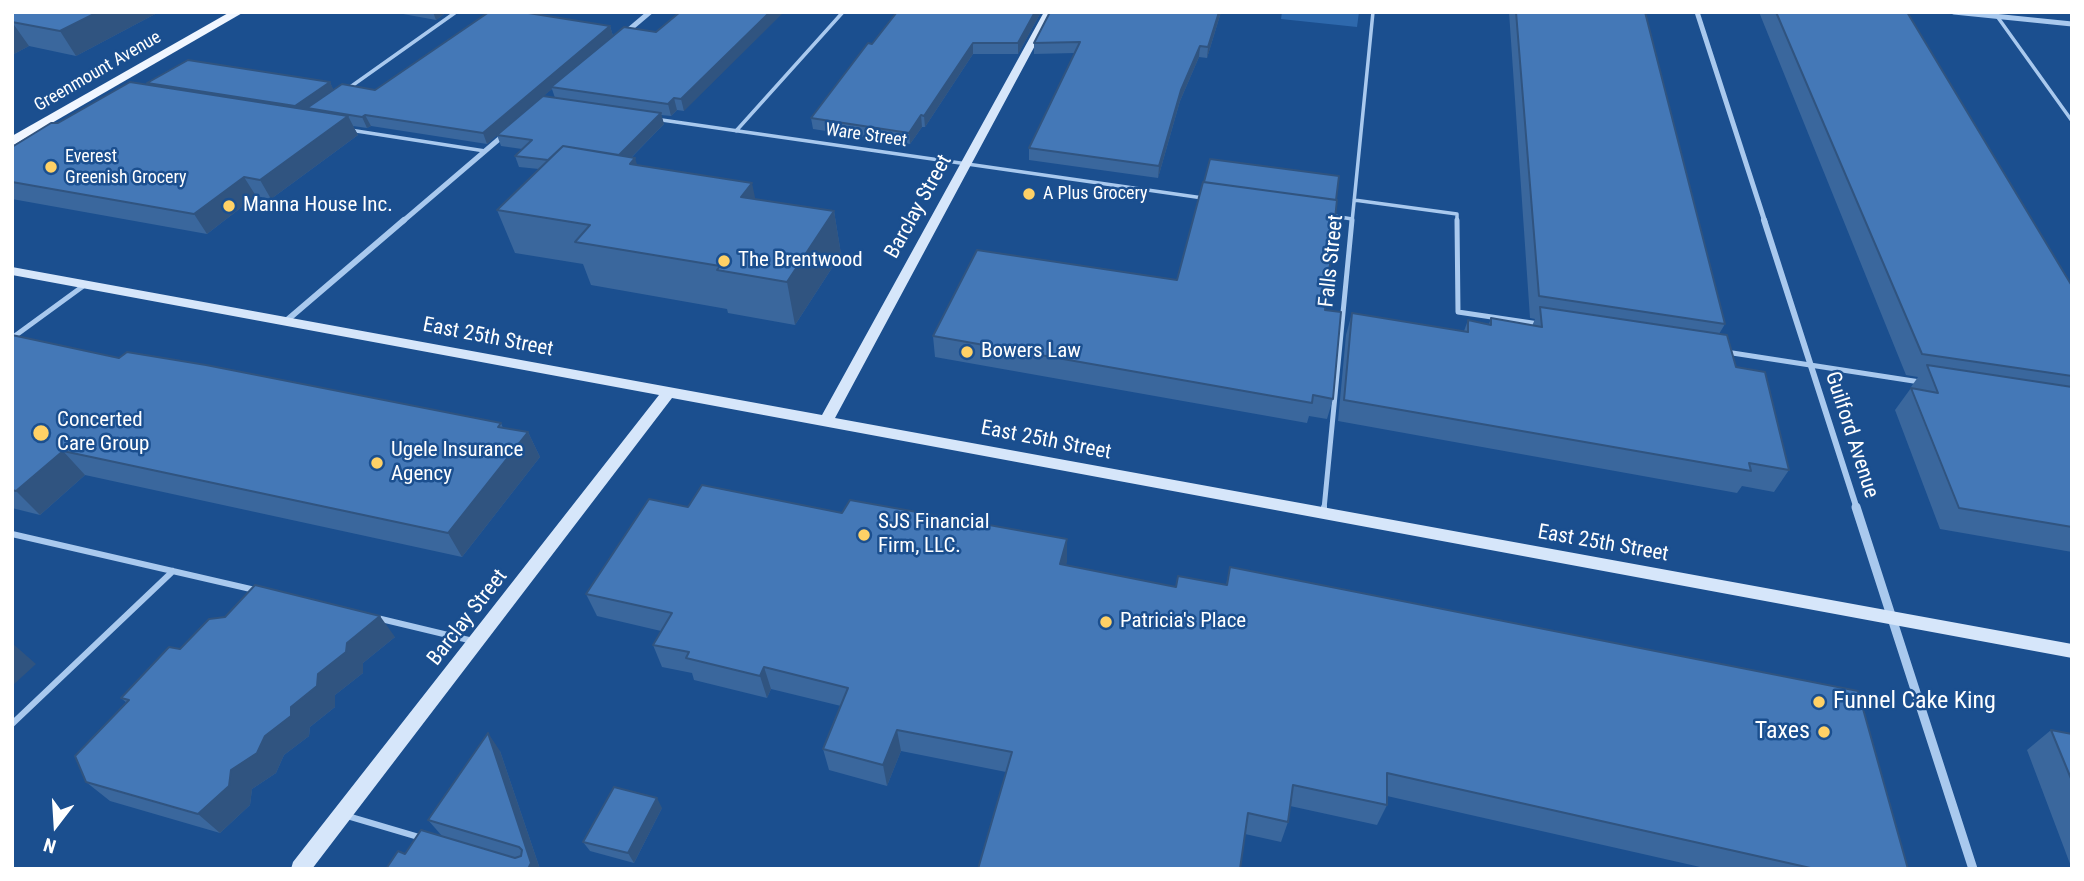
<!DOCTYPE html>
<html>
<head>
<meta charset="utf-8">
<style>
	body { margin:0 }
	#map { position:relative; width:2084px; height:881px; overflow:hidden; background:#1b4f8f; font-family:"Roboto Condensed",sans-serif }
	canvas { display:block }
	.frame { position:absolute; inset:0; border:14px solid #fff; pointer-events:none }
	.north { position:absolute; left:21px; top:790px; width:70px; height:70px; -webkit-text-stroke:5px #1b4f8f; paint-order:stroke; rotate:197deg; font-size:19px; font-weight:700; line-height:28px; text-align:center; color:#fff }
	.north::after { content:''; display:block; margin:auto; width:24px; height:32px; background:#fff; clip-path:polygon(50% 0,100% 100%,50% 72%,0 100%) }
</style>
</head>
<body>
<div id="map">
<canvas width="2084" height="881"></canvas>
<div class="frame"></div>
<div class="north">N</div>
</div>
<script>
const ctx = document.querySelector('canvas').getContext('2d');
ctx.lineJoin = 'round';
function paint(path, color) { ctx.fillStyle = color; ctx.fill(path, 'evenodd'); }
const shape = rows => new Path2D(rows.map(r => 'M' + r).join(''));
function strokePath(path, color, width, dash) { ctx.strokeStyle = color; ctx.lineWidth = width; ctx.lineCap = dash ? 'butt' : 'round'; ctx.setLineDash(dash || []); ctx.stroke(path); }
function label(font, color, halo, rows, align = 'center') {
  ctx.font = font + ' "Roboto Condensed",sans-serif'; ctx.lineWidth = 5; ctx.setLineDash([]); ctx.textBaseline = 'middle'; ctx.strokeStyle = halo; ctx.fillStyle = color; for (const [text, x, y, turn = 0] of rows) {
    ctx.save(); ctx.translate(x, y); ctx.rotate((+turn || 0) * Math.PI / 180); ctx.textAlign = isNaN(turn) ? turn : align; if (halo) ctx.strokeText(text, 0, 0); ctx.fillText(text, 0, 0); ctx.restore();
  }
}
paint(shape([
	[1282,12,1359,12,1357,27,1281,19]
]), '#2e69ad');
strokePath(shape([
	[1994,12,2072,121],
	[346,90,456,12],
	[655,119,1203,198],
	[350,130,485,151],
	[736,131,843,12],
	[1354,200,1457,214,1457,222],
	[1328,215,1352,219],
	[1352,222,1373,12]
]), '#a9c9ee', 3.5);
strokePath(shape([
	[1457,220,1458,312,1539,324],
	[12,338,86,284],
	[1726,352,1920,382],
	[1324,509,1352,220]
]), '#a9c9ee', 5);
strokePath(shape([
	[1323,514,1324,507],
	[12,534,255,590],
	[377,618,473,641],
	[12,724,173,571],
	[344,815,422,838]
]), '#a9c9ee', 6);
strokePath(shape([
	[1697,12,1765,222],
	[1954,12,2072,24],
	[624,34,650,12],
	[402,222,505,134]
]), '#a9c9ee', 5);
strokePath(shape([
	[1764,220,1857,509],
	[286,321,404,220]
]), '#a9c9ee', 6);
strokePath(shape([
	[1856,507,1973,869]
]), '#a9c9ee', 9);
paint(shape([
	[1044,12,1053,12,835,418,2072,644,2072,658,672,398,312,869,291,869,293,862,659,395,12,275,12,267,822,415,1044,12]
]), '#d6e6fa');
paint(shape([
	[230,12,244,12,12,146,12,136,230,12]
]), '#f0f6ff');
paint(shape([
	[12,12,159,12,76,56,29,46,12,55],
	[392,12,447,12,436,20],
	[680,12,684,111,677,110,671,116,661,115,664,124,631,158,637,165,755,199,834,211,841,254,795,325,728,313,727,309,591,285,583,264,515,253,497,210,539,169,519,167,515,156,522,149,501,146,497,135,487,144,371,126,367,128,353,126,358,135,271,199,256,196,207,234,12,199,12,147,148,85,147,83,330,82,333,90,375,90,610,26,613,36,656,32],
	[552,89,555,98,543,96],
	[1041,12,1018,54,973,54,925,127,922,127,910,144,813,129,811,118,872,44],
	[1221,12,1207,58,1199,57,1180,101,1158,178,1029,160,1029,148,1075,53,1034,54,1034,43],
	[1509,12,1645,12,1725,324,1719,334,1789,470,1774,492,1742,486,1737,493,1338,421,1346,335,1352,313,1464,331,1468,320,1489,324,1491,318,1532,326,1535,319,1530,318],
	[1759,12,1907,12,2072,286,2072,552,1940,529,1895,410,1911,388,1911,387,1918,377,1906,375],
	[1336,200,1325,310,1333,399,1327,419,1309,416,1307,423,935,357,933,336,1177,280],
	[12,335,119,358,501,423,503,428,528,432,540,457,462,557,85,475,40,515,12,508],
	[688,507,842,513,1067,539,1066,565,1176,587,1226,585,1230,567,1908,869,1709,869,1387,796,1387,805,1377,825,1290,806,1288,822,1281,842,1245,834,1006,772,901,751,887,786,829,770,823,749,841,706,771,689,767,698,694,680,692,673,662,667,653,645,661,631,597,616,586,594],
	[395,637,363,663,363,673,335,695,335,707,310,727,309,736,284,755,276,773,252,789,250,805,220,833,110,801,86,782,127,703,121,698,180,649],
	[2051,730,2072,734,2072,869,2027,750],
	[500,751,540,869,405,854,442,836,428,820],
	[662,808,634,863,590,851,583,842]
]), '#3a679d');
paint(shape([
	[98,12,159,12,76,56,60,31],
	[433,12,447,12,436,20],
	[770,12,784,12,684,111,681,99],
	[1035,12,1041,12,1018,54,1018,43],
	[1219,12,1221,12,1207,58,1208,47],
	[12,22,29,46,12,55],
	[610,26,613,36,551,87,552,89,487,144,483,133],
	[973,43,973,54,925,127,924,116],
	[1200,46,1199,57,1180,101,1158,178,1159,166,1181,90],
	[330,82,335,93,307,108,309,111,300,117,295,106],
	[674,98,677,110,671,116,668,104],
	[661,113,664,124,610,179,606,168],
	[365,115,371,126,367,128,362,117],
	[921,115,922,127,910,144,909,133],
	[348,116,358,135,271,199,260,180],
	[635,158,648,200,630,164],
	[244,177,256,196,207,234,194,214],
	[752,183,761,226,741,197],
	[834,211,841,254,795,325,787,282],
	[528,432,540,457,462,557,448,533],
	[63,451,85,475,40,515,16,491],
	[1067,539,1067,562,1059,587,1060,564],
	[380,616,395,637,363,663,363,673,335,695,335,707,310,727,309,736,284,755,276,773,252,789,250,805,220,833,198,814,231,770,291,707,318,674,347,643],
	[12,643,36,664,12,686],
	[764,667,771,689,767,698,760,676],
	[897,730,901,751,887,786,883,765],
	[488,733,500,751,540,869,528,869],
	[657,798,662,808,634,863,628,853]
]), '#305480');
const building = shape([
	[12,12,98,12,60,31,12,22,12,12],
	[489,12,522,12,610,26,483,133,365,115,362,117,307,108,342,84,375,90,489,12],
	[680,12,770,12,681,99,674,98,668,104,551,87,624,27,656,32,680,12],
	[897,12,1035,12,1018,43,973,43,924,116,921,115,909,133,811,118,868,43,872,44,897,12],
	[1050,12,1219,12,1208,47,1200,46,1181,90,1159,166,1029,148,1080,42,1034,43,1050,12],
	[1516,12,1645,12,1725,324,1539,296,1516,12],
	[1776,12,1907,12,2072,286,2072,376,1922,354,1776,12],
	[188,60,330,82,295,106,147,83,188,60],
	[130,82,348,116,260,180,244,177,194,214,12,182,12,147,51,123,58,123,130,82],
	[543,96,661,113,619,155,563,146,548,160,515,156,532,140,497,135,543,96],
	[563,146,635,158,630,164,752,183,741,197,834,211,787,282,717,270,720,266,575,242,590,225,497,210,563,146],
	[1210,159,1339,176,1336,200,1204,182,1210,159],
	[1203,182,1337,200,1325,310,1341,312,1333,399,1313,395,1312,403,933,336,977,250,1177,280,1203,182],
	[1540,307,1727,335,1736,367,1765,372,1789,470,1749,463,1751,471,1344,400,1352,313,1468,332,1468,320,1491,325,1491,318,1542,327,1540,307],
	[12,335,119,358,127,352,206,365,501,423,498,427,528,432,448,533,63,451,16,491,12,490,12,335],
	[1927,365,2072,387,2072,527,1959,508,1911,388,1938,393,1927,365],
	[702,485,842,513,850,500,1067,539,1060,564,1176,587,1178,576,1227,585,1230,567,1858,691,1908,869,1815,869,1387,773,1387,805,1293,785,1288,822,1248,813,1240,869,978,869,1012,752,897,730,883,765,823,749,848,688,764,667,760,676,686,658,689,652,653,645,672,613,586,594,649,499,688,507,702,485],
	[255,585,380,616,347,643,346,652,318,674,317,686,291,707,291,716,265,736,257,753,231,770,229,786,198,814,86,782,75,756,129,700,121,698,169,647,180,649,209,619,225,617,255,585],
	[2051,730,2072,734,2072,781,2051,730],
	[488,733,531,863,528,869,386,869,398,851,405,854,421,830,515,858,521,856,522,850,519,847,428,820,488,733],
	[614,787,657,798,628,853,583,842,614,787]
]);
paint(building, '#4478b7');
strokePath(building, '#305480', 2);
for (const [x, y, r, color] of [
	[51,167,7,"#ffd166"],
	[1029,194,7,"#ffd166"],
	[229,206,7,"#ffd166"],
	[724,261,7,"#ffd166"],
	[967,352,7,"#ffd166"],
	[41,433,9,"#ffd166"],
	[377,463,7,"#ffd166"],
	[864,535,7,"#ffd166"],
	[1106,622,7,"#ffd166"],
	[1819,702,7,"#ffd166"],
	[1824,732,7,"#ffd166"]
]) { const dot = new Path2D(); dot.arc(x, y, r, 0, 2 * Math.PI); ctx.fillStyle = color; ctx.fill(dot); strokePath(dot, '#1b4f8f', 2.5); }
label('18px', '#fff', '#1b4f8f', [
	["Greenmount Avenue",98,72,-30],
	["Ware Street",866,136,8]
]);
label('18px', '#fff', '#1b4f8f', [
	["Everest",65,157],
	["Greenish Grocery",65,178],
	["A Plus Grocery",1043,194]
], 'left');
label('21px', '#fff', '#1b4f8f', [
	["Manna House Inc.",243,206],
	["The Brentwood",738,261],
	["Bowers Law",981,352],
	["Concerted",57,421],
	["Care Group",57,445],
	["Ugele Insurance",391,451],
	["Agency",391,475],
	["SJS Financial",878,523],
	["Firm, LLC.",878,547],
	["Patricia's Place",1120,622]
], 'left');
label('21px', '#fff', '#1b4f8f', [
	["Barclay Street",919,207,-61],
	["Falls Street",1332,261,-84],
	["East 25th Street",488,338,11],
	["Guilford Avenue",1851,435,72],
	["East 25th Street",1046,441,11],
	["East 25th Street",1603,544,10],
	["Barclay Street",468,618,-52]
]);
label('24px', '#fff', '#1b4f8f', [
	["Funnel Cake King",1833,702],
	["Taxes",1810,732,"right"]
], 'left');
</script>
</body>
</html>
